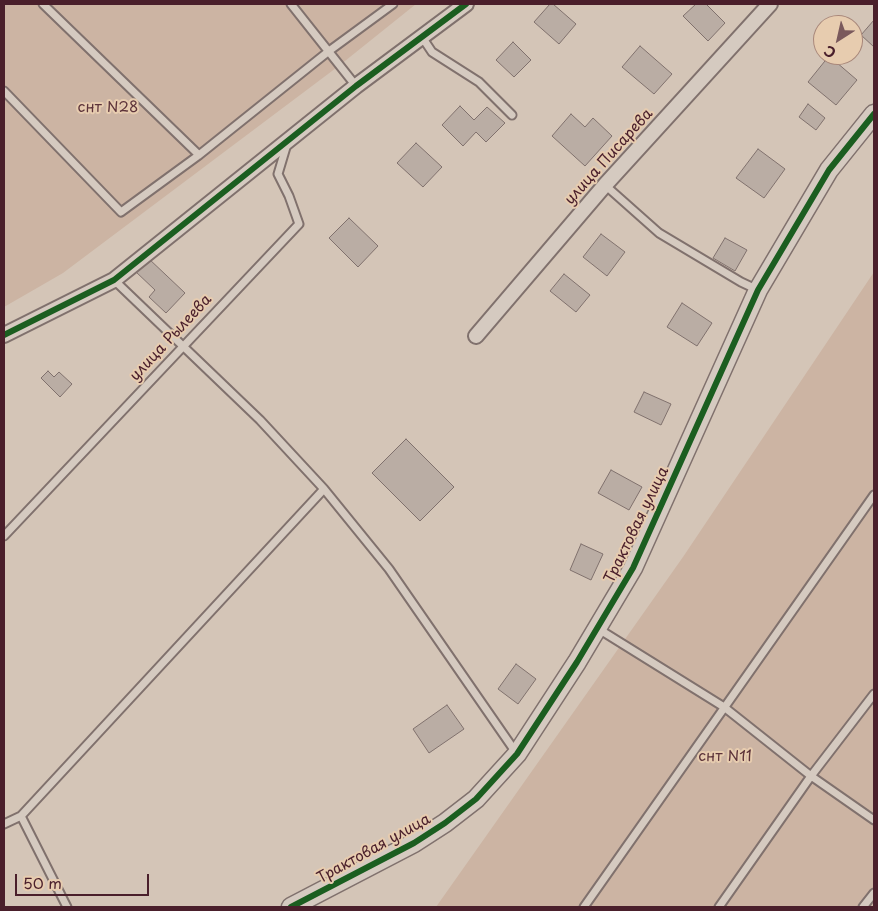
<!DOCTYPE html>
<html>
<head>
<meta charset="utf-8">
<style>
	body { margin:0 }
	#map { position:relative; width:878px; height:911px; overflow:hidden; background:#d4c5b7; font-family:"Playpen Sans",sans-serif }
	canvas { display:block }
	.frame { position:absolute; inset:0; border:5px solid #4a1f2b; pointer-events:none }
	.north { position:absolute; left:813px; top:15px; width:50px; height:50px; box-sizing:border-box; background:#e7ccaf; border:1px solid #a8877a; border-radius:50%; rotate:215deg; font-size:14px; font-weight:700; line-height:20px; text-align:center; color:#4a1f2b }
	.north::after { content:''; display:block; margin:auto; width:18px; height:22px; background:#7a595c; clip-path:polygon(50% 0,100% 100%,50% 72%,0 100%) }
	.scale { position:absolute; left:15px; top:874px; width:134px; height:22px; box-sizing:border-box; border:2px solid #4a1f2b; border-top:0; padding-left:6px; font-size:15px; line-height:18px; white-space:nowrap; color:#4a1f2b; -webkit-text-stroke:4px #e7ccaf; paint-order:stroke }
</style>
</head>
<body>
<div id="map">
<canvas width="878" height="911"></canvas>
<div class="frame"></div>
<div class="north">С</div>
<div class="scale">50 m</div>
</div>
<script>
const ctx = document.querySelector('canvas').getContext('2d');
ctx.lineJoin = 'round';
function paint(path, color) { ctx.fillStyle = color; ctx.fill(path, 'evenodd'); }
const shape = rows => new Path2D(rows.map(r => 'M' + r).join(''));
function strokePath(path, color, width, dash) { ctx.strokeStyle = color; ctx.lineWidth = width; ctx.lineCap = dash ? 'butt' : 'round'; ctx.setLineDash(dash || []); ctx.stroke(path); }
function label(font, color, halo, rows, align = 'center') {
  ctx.font = font + ' "Playpen Sans",sans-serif'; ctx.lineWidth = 4; ctx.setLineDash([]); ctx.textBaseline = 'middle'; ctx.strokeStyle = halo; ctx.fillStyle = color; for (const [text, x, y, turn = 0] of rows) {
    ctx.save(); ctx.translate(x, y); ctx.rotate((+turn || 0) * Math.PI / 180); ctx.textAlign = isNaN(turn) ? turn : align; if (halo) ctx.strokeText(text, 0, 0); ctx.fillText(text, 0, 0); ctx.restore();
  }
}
paint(shape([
	[4,4,416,4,340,65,63,273,4,307],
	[874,272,874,907,436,907,683,557]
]), '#ccb4a3');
const building = shape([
	[550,4,553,4,576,24,559,44,534,22,550,4],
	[696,4,706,4,725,23,708,41,683,16,696,4],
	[874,20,874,47,861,35,874,20],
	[513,42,531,60,514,77,496,60,513,42],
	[640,46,672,74,654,94,622,67,640,46],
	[829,56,857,80,836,105,808,82,829,56],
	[808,104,825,118,816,130,799,117,808,104],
	[460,106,474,120,487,107,505,123,486,142,476,132,463,146,442,125,460,106],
	[571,114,585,127,593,118,612,136,585,166,552,136,571,114],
	[416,143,442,167,423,187,397,163,416,143],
	[758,149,785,169,764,198,736,178,758,149],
	[349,218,378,246,358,267,329,238,349,218],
	[601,234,625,252,607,276,583,257,601,234],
	[725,238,747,250,735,271,713,258,725,238],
	[148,258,185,293,166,313,149,297,155,290,135,271,148,258],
	[564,274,590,295,576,312,550,291,564,274],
	[682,303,712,323,697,346,667,327,682,303],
	[48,371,54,377,59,372,72,384,60,397,41,378,48,371],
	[644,392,671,404,661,425,634,412,644,392],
	[406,439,454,487,420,521,372,473,406,439],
	[611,470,642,487,629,510,598,493,611,470],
	[581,544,603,554,591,580,570,570,581,544],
	[516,664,536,679,518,704,498,689,516,664],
	[447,705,464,729,429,753,413,729,447,705]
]);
paint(building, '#baada4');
strokePath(building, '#80716d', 1);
const service = shape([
	[43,4,199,155],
	[291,4,356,86],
	[422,37,432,52,479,82,512,115],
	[4,91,121,212,199,155,329,51,393,4],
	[605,185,659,233,741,282,758,290],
	[114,280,260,420,324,489,389,569,517,754],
	[4,536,299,224,289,196,278,174,287,144],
	[597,628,724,707,811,776,874,820],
	[4,824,21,816],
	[67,907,21,816,324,489],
	[584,907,874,495],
	[719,907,811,776,874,694],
	[863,907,874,893]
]);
const minor = shape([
	[4,335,114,280,356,86,466,4],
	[476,336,605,185,770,4]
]);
const tertiary = shape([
	[291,907,414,843,445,823,476,799,517,754,577,662,633,568,758,290,829,170,874,114]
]);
strokePath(service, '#80716d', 11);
strokePath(minor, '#80716d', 18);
strokePath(tertiary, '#80716d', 21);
strokePath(service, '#d5cac0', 7);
strokePath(minor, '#d5cac0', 14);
strokePath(tertiary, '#d5cac0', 18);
strokePath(shape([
	[4,335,114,280,356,86,466,4],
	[291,907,414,843,445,823,476,799,517,754,577,662,633,568,758,290,829,170,874,114]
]), '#1b5e20', 6);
label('15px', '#5c333a', '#e7ccaf', [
	["снт N28",108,108],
	["снт N11",725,757]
]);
label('15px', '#4a1f2b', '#e7ccaf', [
	["улица Писарева",609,157,-48],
	["улица Рылеева",171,338,-47],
	["Трактовая улица",637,525,-64],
	["Трактовая улица",374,849,-29]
]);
</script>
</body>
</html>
